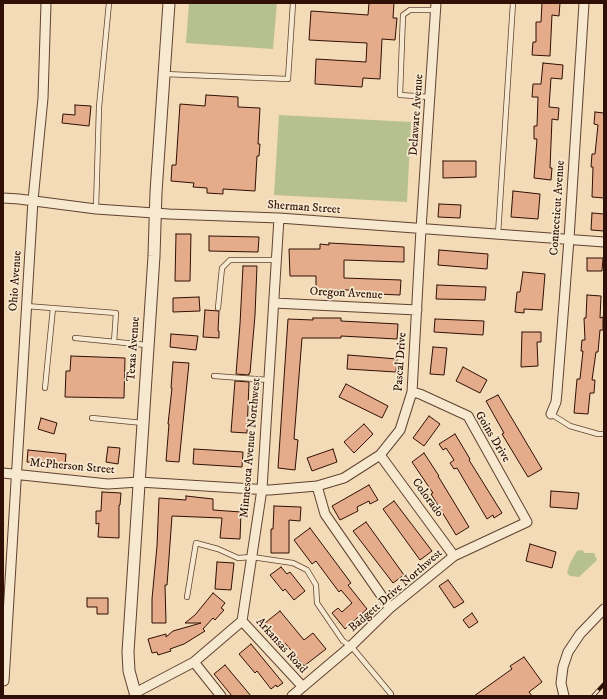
<!DOCTYPE html>
<html>
<head>
<meta charset="utf-8">
<style>
	body { margin:0 }
	#map { position:relative; width:607px; height:699px; overflow:hidden; background:#f2dbb6; font-family:"IM FELL DW Pica",serif }
	canvas { display:block }
	.frame { position:absolute; inset:0; border:4px solid #300f04; pointer-events:none }
</style>
</head>
<body>
<div id="map">
<canvas width="607" height="699"></canvas>
<div class="frame"></div>
</div>
<script>
const ctx = document.querySelector('canvas').getContext('2d');
ctx.lineJoin = 'round';
function paint(path, color) { ctx.fillStyle = color; ctx.fill(path, 'evenodd'); }
const shape = rows => new Path2D(rows.map(r => 'M' + r).join(''));
function strokePath(path, color, width, dash) { ctx.strokeStyle = color; ctx.lineWidth = width; ctx.lineCap = dash ? 'butt' : 'round'; ctx.setLineDash(dash || []); ctx.stroke(path); }
function label(font, color, halo, rows, align = 'center') {
  ctx.font = font + ' "IM FELL DW Pica",serif'; ctx.lineWidth = 3.5; ctx.setLineDash([]); ctx.textBaseline = 'middle'; ctx.strokeStyle = halo; ctx.fillStyle = color; for (const [text, x, y, turn = 0] of rows) {
    ctx.save(); ctx.translate(x, y); ctx.rotate((+turn || 0) * Math.PI / 180); ctx.textAlign = isNaN(turn) ? turn : align; if (halo) ctx.strokeText(text, 0, 0); ctx.fillText(text, 0, 0); ctx.restore();
  }
}
paint(shape([
	[189,3,277,3,273,49,186,43],
	[279,115,411,122,407,202,274,195],
	[582,550,585,553,594,553,597,560,579,577,570,576,567,573,570,563,577,551]
]), '#b7c190');
const building = shape([
	[369,3,394,3,393,18,397,18,395,40,382,39,380,79,363,78,362,87,315,84,316,59,366,62,367,43,309,40,311,11,368,15,369,3],
	[542,3,560,3,559,16,552,15,550,56,532,55,533,42,536,42,536,22,541,22,542,3],
	[543,63,563,65,562,79,551,78,549,107,559,108,558,120,552,119,550,168,552,168,551,180,534,178,537,139,534,139,534,126,537,126,538,97,532,97,533,84,541,84,543,63],
	[206,95,238,97,238,107,260,108,258,144,260,144,259,156,257,156,255,191,223,189,223,194,207,193,207,188,193,187,194,183,171,181,172,165,176,165,180,104,205,106,206,95],
	[75,105,91,106,89,126,62,123,63,114,75,115,75,105],
	[595,112,604,113,604,198,592,197,593,167,591,167,592,154,595,154,598,125,594,124,595,112],
	[443,161,476,161,476,177,443,178,443,161],
	[513,191,540,194,538,219,511,217,513,191],
	[439,204,461,205,460,218,438,217,439,204],
	[592,213,604,214,604,231,591,230,592,213],
	[176,234,191,234,190,281,175,281,176,234],
	[209,236,259,237,258,252,209,251,209,236],
	[329,243,404,247,404,262,344,260,344,278,401,280,400,295,352,293,352,290,326,290,326,292,316,291,316,276,290,276,289,249,320,249,320,244,329,245,329,243],
	[439,250,488,254,487,269,438,265,439,250],
	[587,258,603,258,602,271,587,271,587,258],
	[243,266,257,266,255,315,250,373,249,373,249,375,236,374,240,324,243,266],
	[523,272,545,274,542,310,524,309,524,313,515,312,517,292,520,292,523,272],
	[437,285,486,287,485,300,436,299,437,285],
	[587,295,601,296,600,318,603,317,603,330,600,330,598,352,596,352,592,380,595,380,594,393,590,393,588,414,574,413,577,379,580,379,583,351,581,351,582,340,585,340,584,318,586,318,587,295],
	[199,297,200,311,173,312,173,298,199,297],
	[205,310,219,311,218,331,219,331,219,338,203,337,205,310],
	[313,318,341,318,341,321,398,324,397,339,341,336,341,338,302,338,294,439,298,440,295,470,278,468,288,319,313,320,313,318],
	[435,319,484,321,483,335,434,332,435,319],
	[522,332,541,332,541,342,537,342,538,366,521,367,522,332],
	[171,334,198,336,196,350,170,347,171,334],
	[433,347,447,348,444,375,430,374,433,347],
	[348,355,397,359,396,372,347,369,348,355],
	[71,356,125,358,124,398,65,397,66,371,70,371,71,356],
	[173,362,189,363,179,462,166,461,169,424,168,424,172,388,171,388,173,362],
	[463,367,487,380,480,393,456,381,463,367],
	[235,381,249,382,247,433,231,432,235,381],
	[346,384,388,406,382,418,339,397,346,384],
	[498,395,542,469,528,477,502,434,504,433,486,401,498,395],
	[429,416,440,424,424,446,413,438,429,416],
	[41,418,57,423,54,434,38,429,41,418],
	[364,424,373,434,354,453,344,442,364,424],
	[455,434,470,459,469,460,502,513,494,518,493,515,487,519,457,468,454,469,450,463,454,460,446,448,443,450,439,444,455,434],
	[108,447,120,448,118,464,106,462,108,447],
	[194,449,243,452,242,467,193,464,194,449],
	[333,449,337,462,312,471,307,458,333,449],
	[28,450,66,454,65,465,27,462,28,450],
	[424,453,439,476,438,476,469,527,456,535,431,494,433,493,412,462,424,453],
	[369,485,378,500,370,504,369,501,357,507,358,511,340,520,332,506,369,485],
	[551,491,579,493,577,509,550,507,551,491],
	[102,492,121,493,120,505,119,505,119,538,98,537,99,523,96,524,96,511,101,511,102,492],
	[186,496,213,499,213,510,241,512,240,539,220,538,222,518,172,516,167,585,165,585,166,623,152,623,152,599,157,546,159,498,186,500,186,496],
	[394,501,432,551,420,560,383,509,394,501],
	[274,506,301,507,300,521,289,520,289,553,271,553,271,529,273,529,274,506],
	[366,522,404,575,393,583,353,531,366,522],
	[310,528,351,583,348,585,367,609,345,629,332,613,338,608,342,612,352,603,341,590,339,592,316,561,312,564,294,540,310,528],
	[530,544,556,552,552,568,526,561,530,544],
	[217,562,234,563,231,590,215,589,217,562],
	[281,567,287,574,290,572,305,591,294,600,285,589,283,591,270,575,281,567],
	[448,580,464,602,454,608,439,586,448,580],
	[213,593,225,603,221,608,224,610,215,620,213,618,203,629,205,631,184,644,170,649,171,651,158,655,157,652,152,653,148,639,166,634,166,637,173,631,201,623,185,623,195,615,213,593],
	[87,598,108,598,108,614,97,614,97,607,87,607,87,598],
	[280,611,304,640,313,633,326,649,304,666,285,643,282,645,265,623,280,611],
	[472,613,478,622,469,628,463,620,472,613],
	[251,644,283,683,277,687,276,685,271,689,257,671,255,673,239,654,251,644],
	[524,657,542,682,529,692,532,696,474,696,512,669,510,666,524,657],
	[225,665,251,696,232,696,214,674,225,665]
]);
paint(building, '#e5ac8b');
strokePath(building, '#300f04', 1);
const service = shape([
	[164,74,288,79,293,3],
	[430,97,400,95,403,15,410,10,436,10],
	[96,209,99,107,109,3],
	[498,234,513,3],
	[26,306,116,313,114,342],
	[218,308,222,268,230,260,277,260],
	[75,338,147,345],
	[214,376,269,380],
	[45,388,53,308],
	[551,414,570,426,598,434,604,434],
	[92,418,143,423],
	[187,597,196,543,218,549,238,558,252,557,293,563,307,570,316,585,317,603,343,641,351,646,391,694]
]);
const minor = shape([
	[3,198,19,199,96,209,169,214,279,218,604,242],
	[274,303,417,310],
	[551,414,556,402,557,392,569,239,584,3],
	[380,455,454,556],
	[3,473,108,484,139,482,270,490,317,486,344,478,380,455,400,430,412,392,421,229,436,3],
	[317,486,325,514,390,608],
	[242,621,303,687],
	[194,662,221,696],
	[4,681,33,200,43,98,46,3],
	[135,693,194,662,242,621,262,489,279,218],
	[292,696,351,646,390,608,454,556,527,522,468,416,420,394,412,392],
	[564,696,561,683,563,667,568,652,580,634,604,609]
]);
const tertiary = shape([
	[136,696,129,671,128,652,154,256,156,192,169,3]
]);
strokePath(service, '#604230', 6);
strokePath(minor, '#604230', 11);
strokePath(tertiary, '#604230', 13);
strokePath(service, '#f7e8d0', 4.5);
strokePath(minor, '#f7e8d0', 9);
strokePath(tertiary, '#f7e8d0', 11);
const rail = shape([
	[593,696,604,684]
]);
strokePath(rail, '#300f04', 4);
strokePath(rail, '#f7e8d0', 2.5, [8]);
label('12px', '#300f04', '#f7e8d0', [
	["Delaware Avenue",417,115,-86],
	["Sherman Street",304,208,4],
	["Connecticut Avenue",558,208,-86],
	["Ohio Avenue",16,281,-86],
	["Oregon Avenue",346,294,3],
	["Texas Avenue",134,349,-86],
	["Pascal Drive",401,362,-86],
	["Goins Drive",492,437,59],
	["Minnesota Avenue Northwest",251,448,-85],
	["McPherson Street",72,467,5],
	["Colorado",427,498,54],
	["Badgett Drive Northwest",396,591,-41],
	["Arkansas Road",281,646,48]
]);
</script>
</body>
</html>
